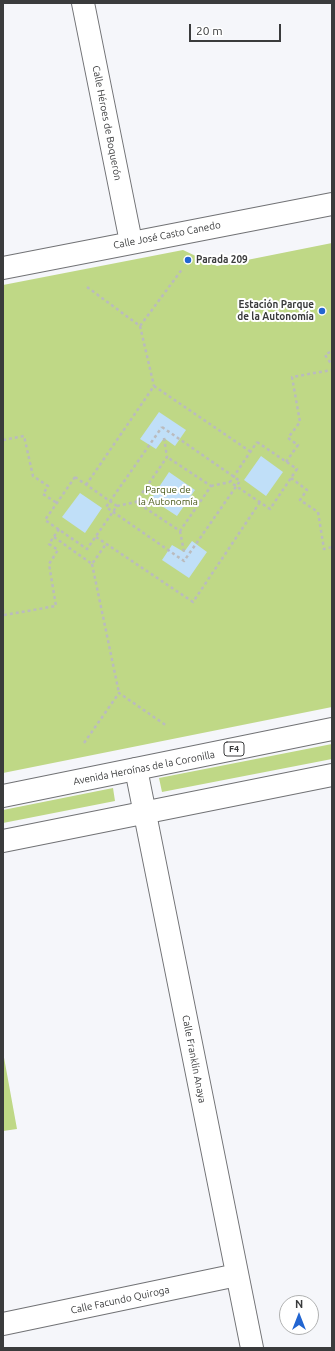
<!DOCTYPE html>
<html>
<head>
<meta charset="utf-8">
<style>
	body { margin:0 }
	#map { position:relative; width:335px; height:1351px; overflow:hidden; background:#f5f6fa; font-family:Ubuntu,sans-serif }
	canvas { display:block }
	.frame { position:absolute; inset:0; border:4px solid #3a3b3c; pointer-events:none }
	.north { position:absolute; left:279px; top:1295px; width:40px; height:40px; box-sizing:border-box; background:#fff; border:1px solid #b0b1b1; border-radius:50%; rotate:0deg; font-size:11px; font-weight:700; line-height:16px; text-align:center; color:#3a3b3c }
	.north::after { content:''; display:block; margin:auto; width:14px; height:18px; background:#2265d1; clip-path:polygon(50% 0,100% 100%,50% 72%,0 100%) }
	.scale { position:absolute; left:189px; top:24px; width:92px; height:18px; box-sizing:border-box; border:2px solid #3a3b3c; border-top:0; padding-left:5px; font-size:12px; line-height:14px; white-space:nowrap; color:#3a3b3c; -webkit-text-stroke:3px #fff; paint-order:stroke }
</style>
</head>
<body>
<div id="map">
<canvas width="335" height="1351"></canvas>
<div class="frame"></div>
<div class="north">N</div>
<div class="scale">20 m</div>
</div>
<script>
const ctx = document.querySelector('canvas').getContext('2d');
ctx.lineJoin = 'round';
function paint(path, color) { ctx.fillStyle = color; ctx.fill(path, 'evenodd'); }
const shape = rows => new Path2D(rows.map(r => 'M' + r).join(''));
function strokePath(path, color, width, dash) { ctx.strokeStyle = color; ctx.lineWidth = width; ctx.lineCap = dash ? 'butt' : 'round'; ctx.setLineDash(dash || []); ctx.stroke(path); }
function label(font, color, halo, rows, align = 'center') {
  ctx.font = font + ' Ubuntu,sans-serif'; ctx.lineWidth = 4; ctx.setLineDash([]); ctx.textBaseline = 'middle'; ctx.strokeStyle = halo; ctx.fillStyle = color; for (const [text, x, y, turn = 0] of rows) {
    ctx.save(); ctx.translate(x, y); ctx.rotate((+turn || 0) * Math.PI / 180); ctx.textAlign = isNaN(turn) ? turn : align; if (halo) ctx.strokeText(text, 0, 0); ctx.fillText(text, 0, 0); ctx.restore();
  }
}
paint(shape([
	[332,243,332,707,3,773,3,285,183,250,217,266],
	[332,744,332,759,162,792,159,778],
	[113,788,115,801,3,823,3,810],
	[3,1052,17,1129,3,1131]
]), '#bfd886');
paint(shape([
	[159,412,186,430,175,446,164,438,156,449,140,439],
	[261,456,283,472,266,496,244,480],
	[169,472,195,490,177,516,151,499],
	[80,493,102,508,85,533,62,517],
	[192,541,207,552,189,578,162,560,172,545,184,552]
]), '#c0dff8');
const minor = shape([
	[83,3,131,242],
	[3,268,332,204],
	[136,769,252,1348],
	[3,1324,237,1275]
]);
const major = shape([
	[3,796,332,729],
	[3,841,332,775]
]);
strokePath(minor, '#717275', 24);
strokePath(major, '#717275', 24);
strokePath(shape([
	[87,287,140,326,183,268],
	[140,326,154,386],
	[330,352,325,355,332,365],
	[162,427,240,481,184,561,106,507,162,427],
	[164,438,167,457,136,502,180,531,211,486,167,457],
	[3,440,24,436,33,476,48,486,43,494,57,503],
	[257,442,297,469,270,509,230,482,257,442],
	[286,462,298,445,288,438,300,422,292,377,332,370],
	[75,477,117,506,87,549,45,520,75,477],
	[291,478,307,490,300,500,318,512,324,549,332,547],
	[86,485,154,386,251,452],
	[211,486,230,482],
	[117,506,136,502],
	[180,531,184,552],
	[54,537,92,564,106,544],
	[96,537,193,602,260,502],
	[92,564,119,693],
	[3,609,4,615,56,606,49,564,58,550,49,544,59,529],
	[84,743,119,693,167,726]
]), '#babbbe', 2.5, [3, 3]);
strokePath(minor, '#fff', 22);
strokePath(major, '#fff', 22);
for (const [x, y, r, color] of [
	[188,260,4,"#2265d1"],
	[322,311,4,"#2265d1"]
]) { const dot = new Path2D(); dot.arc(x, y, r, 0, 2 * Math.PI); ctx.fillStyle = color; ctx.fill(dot); strokePath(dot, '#fff', 1.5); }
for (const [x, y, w] of [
	[234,749,20]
]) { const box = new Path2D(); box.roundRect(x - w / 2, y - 7, w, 14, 3); ctx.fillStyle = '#fff'; ctx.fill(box); strokePath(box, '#3a3b3c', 1); }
label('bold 9px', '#3a3b3c', null, [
	["F4",234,749]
]);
label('10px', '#3a3b3c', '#fff', [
	["Calle Héroes de Boquerón",107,123,79],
	["Calle José Casto Canedo",167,235,-11],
	["Avenida Heroínas de la Coronilla",144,768,-11],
	["Calle Franklin Anaya",194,1059,79],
	["Calle Facundo Quiroga",120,1300,-12]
]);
label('bold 10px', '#3a3b3c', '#fff', [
	["Parada 209",196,260],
	["Estación Parque",314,305,"right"],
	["de la Autonomía",314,317,"right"]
], 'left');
label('10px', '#495918', '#fff', [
	["Parque de",168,490],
	["la Autonomía",168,502]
]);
</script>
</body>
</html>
